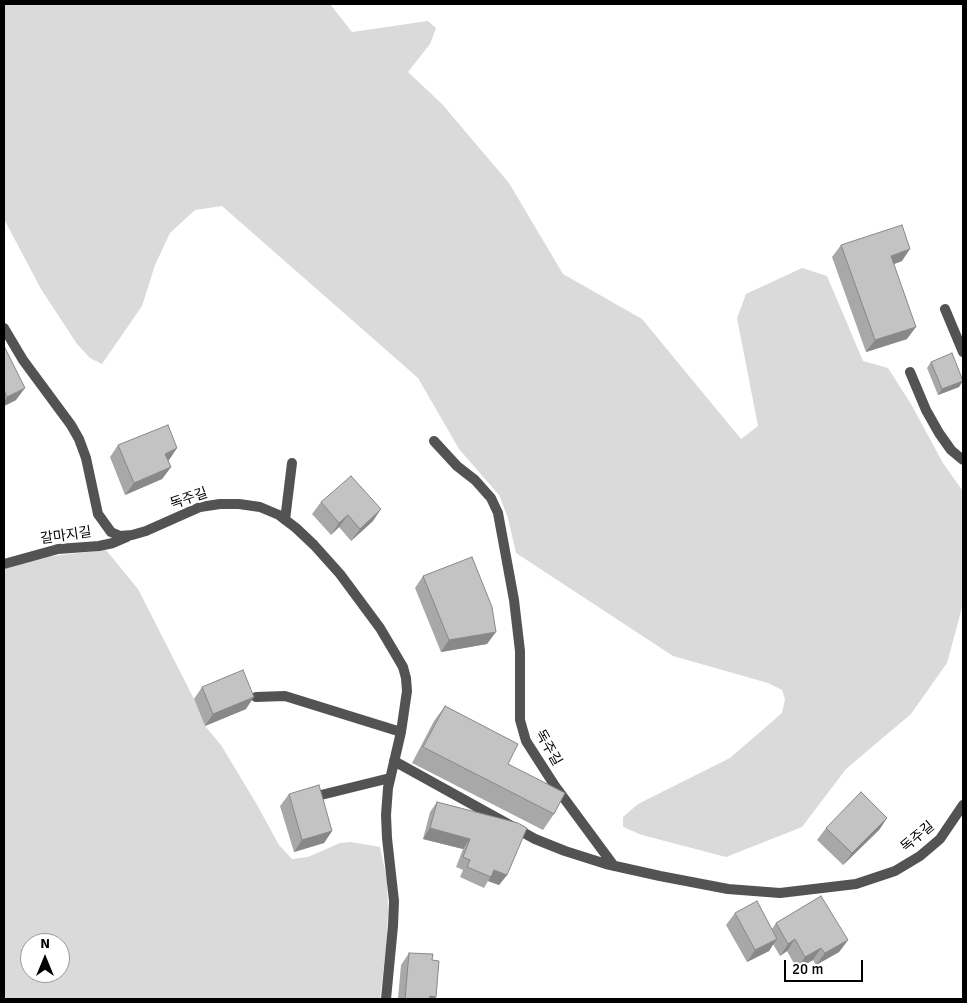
<!DOCTYPE html>
<html>
<head>
<meta charset="utf-8">
<style>
	body { margin:0 }
	#map { position:relative; width:967px; height:1003px; overflow:hidden; background:#fff; font-family:Signika,sans-serif }
	canvas { display:block }
	.frame { position:absolute; inset:0; border:5px solid #000; pointer-events:none }
	.north { position:absolute; left:20px; top:933px; width:50px; height:50px; box-sizing:border-box; background:#fff; border:1px solid #999; border-radius:50%; rotate:0deg; font-size:14px; font-weight:700; line-height:20px; text-align:center; color:#000 }
	.north::after { content:''; display:block; margin:auto; width:18px; height:22px; background:#000; clip-path:polygon(50% 0,100% 100%,50% 72%,0 100%) }
	.scale { position:absolute; left:784px; top:960px; width:79px; height:22px; box-sizing:border-box; border:2px solid #000; border-top:0; padding-left:6px; font-size:15px; line-height:18px; white-space:nowrap; color:#000; -webkit-text-stroke:4px #fff; paint-order:stroke }
</style>
</head>
<body>
<div id="map">
<canvas width="967" height="1003"></canvas>
<div class="frame"></div>
<div class="north">N</div>
<div class="scale">20 m</div>
</div>
<script>
const ctx = document.querySelector('canvas').getContext('2d');
ctx.lineJoin = 'round';
function paint(path, color) { ctx.fillStyle = color; ctx.fill(path, 'evenodd'); }
const shape = rows => new Path2D(rows.map(r => 'M' + r).join(''));
function strokePath(path, color, width, dash) { ctx.strokeStyle = color; ctx.lineWidth = width; ctx.lineCap = dash ? 'butt' : 'round'; ctx.setLineDash(dash || []); ctx.stroke(path); }
function label(font, color, halo, rows, align = 'center') {
  ctx.font = font + ' Signika,"Noto Sans KR",sans-serif'; ctx.lineWidth = 5; ctx.setLineDash([]); ctx.textBaseline = 'middle'; ctx.strokeStyle = halo; ctx.fillStyle = color; for (const [text, x, y, turn = 0] of rows) {
    ctx.save(); ctx.translate(x, y); ctx.rotate((+turn || 0) * Math.PI / 180); ctx.textAlign = isNaN(turn) ? turn : align; if (halo) ctx.strokeText(text, 0, 0); ctx.fillText(text, 0, 0); ctx.restore();
  }
}
paint(shape([
	[4,4,330,4,352,32,428,21,436,28,430,44,408,72,442,104,509,183,563,274,642,319,741,439,758,426,737,318,746,294,802,268,827,276,863,361,888,368,911,404,943,463,962,490,963,604,947,663,911,714,846,769,802,827,726,857,642,835,623,827,623,817,638,804,730,758,782,713,785,699,782,690,768,683,673,656,516,553,508,518,499,495,459,449,418,378,222,206,195,210,170,233,155,265,142,306,102,364,90,358,77,344,41,289,4,219],
	[106,550,138,589,194,699,205,726,221,745,256,803,279,845,292,859,308,857,340,843,351,842,380,847,387,880,388,911,387,939,380,999,4,999,4,569,43,557],
	[30,943,60,943,60,973,30,973]
]), '#dadada');
strokePath(shape([
	[945,309,963,352],
	[4,328,23,360,71,425,79,439,86,458,98,514,111,532,120,536,132,535,146,531,200,507,220,504,239,504,260,507,279,515,296,528,314,545,340,574,380,628,396,655,403,667,406,678,407,691,401,732,388,788,386,815,387,838,394,901,393,926,386,999],
	[910,372,926,410,939,433,951,450,963,460],
	[434,441,457,466,475,480,491,498,498,513,514,600,520,651,520,720,526,741,555,786,614,866],
	[285,520,292,463],
	[4,564,58,549,99,546,113,543,127,537],
	[256,697,285,696,401,732],
	[394,761,535,839,565,851,606,864,660,876,728,889,780,893,856,884,895,871,920,856,940,839,963,805],
	[321,795,390,778]
]), '#535353', 10);
paint(shape([
	[841,245,902,261,894,264,907,339,866,352,832,257],
	[4,346,16,400,4,406],
	[931,362,959,387,938,395,927,368],
	[118,445,177,448,168,461,171,467,162,479,125,495,110,457],
	[321,502,373,521,351,541,339,527,331,535,312,514],
	[423,576,487,644,441,652,415,588],
	[202,687,246,709,205,726,194,699],
	[445,706,554,814,543,830,412,763,434,721],
	[289,794,332,831,324,843,294,852,280,806],
	[437,802,507,875,499,885,488,881,484,888,460,877,463,870,456,867,463,849,423,839,430,812],
	[887,818,879,830,843,865,817,840,826,828],
	[735,913,772,929,776,923,848,940,839,952,816,965,813,960,797,969,787,951,780,956,773,944,769,951,747,962,726,925],
	[409,953,432,960,436,997,434,999,398,999,401,965]
]), '#a8a8a8');
paint(shape([
	[910,249,902,261,883,268,891,256],
	[916,327,907,339,866,352,875,340],
	[963,381,959,387,938,395,942,389],
	[25,388,16,400,4,406,4,402,7,397],
	[177,448,169,460,157,466,165,454],
	[171,467,162,479,125,495,134,483],
	[381,509,373,521,351,541,360,529],
	[348,515,339,527,331,535,339,523],
	[496,632,487,644,441,652,449,640],
	[254,697,246,709,205,726,213,714],
	[887,818,879,830,843,865,852,853],
	[430,828,470,839,463,849,423,839],
	[332,831,324,843,294,852,302,840],
	[494,870,507,875,499,885,488,881],
	[777,939,769,951,747,962,755,950],
	[795,939,787,951,780,956,788,944],
	[848,940,839,952,816,965,825,953],
	[821,948,813,960,797,969,805,957],
	[430,996,436,997,434,999,428,999]
]), '#888');
const building = shape([
	[902,225,910,249,891,256,916,327,875,340,841,245,902,225],
	[4,346,25,388,7,397,4,390,4,346],
	[952,353,963,381,942,389,931,362,952,353],
	[168,425,177,448,165,454,171,467,134,483,118,445,168,425],
	[351,476,381,509,360,529,348,515,339,523,321,502,351,476],
	[472,557,492,607,496,632,449,640,423,576,472,557],
	[243,670,254,697,213,714,202,687,243,670],
	[445,706,518,744,508,764,565,793,554,814,423,747,445,706],
	[319,785,332,831,302,840,289,794,319,785],
	[861,792,887,818,852,853,826,828,861,792],
	[437,802,518,823,527,828,507,875,494,870,491,877,467,867,470,860,463,857,470,839,430,828,437,802],
	[821,896,848,940,825,953,821,948,805,957,795,939,788,944,776,923,821,896],
	[757,901,777,939,755,950,735,913,757,901],
	[409,953,433,954,432,960,439,961,436,997,430,996,429,999,405,999,409,953]
]);
paint(building, '#c3c3c3');
strokePath(building, '#888', 1);
label('14px', '#000', '#fff', [
	["독주길",189,499,-19],
	["갈마지길",66,536,-8],
	["독주길",548,748,60],
	["독주길",918,837,-40]
]);
</script>
</body>
</html>
